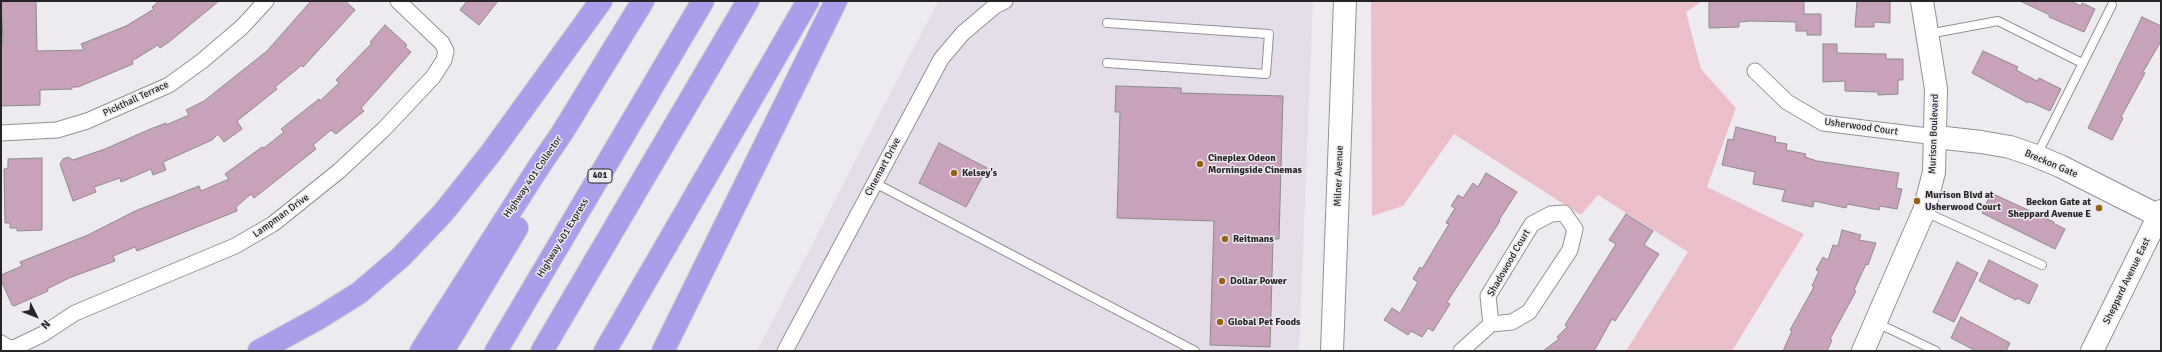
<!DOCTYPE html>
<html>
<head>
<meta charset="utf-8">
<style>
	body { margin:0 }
	#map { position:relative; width:2162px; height:352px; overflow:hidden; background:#eeebf0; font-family:Signika,sans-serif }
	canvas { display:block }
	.frame { position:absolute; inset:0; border:2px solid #262426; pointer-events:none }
	.north { position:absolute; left:16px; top:296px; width:40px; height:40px; -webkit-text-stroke:3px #eeebf0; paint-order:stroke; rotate:132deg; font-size:11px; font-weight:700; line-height:16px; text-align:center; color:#262426 }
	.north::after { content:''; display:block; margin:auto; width:14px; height:18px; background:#262426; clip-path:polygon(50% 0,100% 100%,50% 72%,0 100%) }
</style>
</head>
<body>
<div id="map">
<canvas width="2162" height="352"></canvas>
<div class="frame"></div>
<div class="north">N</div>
</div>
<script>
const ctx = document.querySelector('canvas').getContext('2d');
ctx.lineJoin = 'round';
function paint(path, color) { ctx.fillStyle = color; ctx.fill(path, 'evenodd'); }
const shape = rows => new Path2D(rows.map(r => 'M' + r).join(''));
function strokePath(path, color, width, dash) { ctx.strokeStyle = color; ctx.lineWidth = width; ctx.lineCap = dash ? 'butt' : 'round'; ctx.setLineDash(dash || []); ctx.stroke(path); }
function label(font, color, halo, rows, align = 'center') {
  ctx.font = font + ' Signika,sans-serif'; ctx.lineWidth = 3; ctx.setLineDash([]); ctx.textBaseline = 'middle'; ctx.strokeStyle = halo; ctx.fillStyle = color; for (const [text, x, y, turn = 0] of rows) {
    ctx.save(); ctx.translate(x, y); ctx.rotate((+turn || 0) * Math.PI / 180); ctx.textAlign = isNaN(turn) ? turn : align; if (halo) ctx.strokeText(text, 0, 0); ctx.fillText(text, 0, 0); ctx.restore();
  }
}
paint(shape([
	[938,1,1313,1,1299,351,757,351]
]), '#e5dde9');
paint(shape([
	[1371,1,1703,1,1686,12,1701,69,1736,108,1707,187,1804,234,1732,351,1626,351,1688,252,1598,195,1581,215,1454,134,1403,206,1372,216]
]), '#ebbfca');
const building = shape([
	[1,1,36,1,37,51,84,50,81,44,126,26,154,9,152,7,159,1,219,1,169,42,160,48,158,45,132,61,133,64,78,87,72,87,72,89,40,90,40,105,1,106,1,42,3,42,1,1],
	[311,1,345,1,355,10,303,67,302,65,275,87,277,89,237,121,242,129,224,142,218,134,212,140,163,162,166,170,153,175,151,169,121,182,120,178,94,187,96,192,73,201,60,164,63,159,68,157,73,160,105,149,148,130,166,123,166,125,189,115,186,110,204,101,267,51,311,1],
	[467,1,498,1,479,25,460,10,467,1],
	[1709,1,1804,1,1804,14,1821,14,1821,35,1807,35,1807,31,1796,31,1796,22,1750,21,1739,22,1739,27,1709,28,1709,1],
	[1857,1,1890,1,1890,23,1874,22,1874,27,1855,27,1857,1],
	[2020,1,2071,1,2081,6,2082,3,2095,9,2084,32,2049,17,2050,15,2020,1],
	[2142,17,2161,26,2161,41,2143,72,2145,73,2121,117,2123,118,2112,140,2088,128,2142,17],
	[385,25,407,45,405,47,411,52,361,108,364,111,336,134,331,130,313,145,316,149,254,198,251,194,236,207,237,211,137,251,135,247,113,256,115,261,69,278,47,289,48,291,14,306,12,305,1,280,1,275,22,266,20,262,88,235,135,211,199,186,201,191,229,179,225,174,262,147,264,148,284,132,281,129,319,99,320,101,339,83,336,80,372,43,370,42,385,25],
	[1823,44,1837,44,1837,53,1886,54,1886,59,1903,59,1903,80,1898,80,1898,94,1878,95,1878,92,1845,91,1845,81,1823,82,1823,44],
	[1983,51,2018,67,2016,70,2037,81,2039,78,2061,89,2050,111,2028,101,2028,103,1972,73,1983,51],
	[1116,86,1181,88,1181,93,1283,96,1279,239,1273,239,1270,347,1210,345,1214,221,1117,218,1120,112,1115,112,1116,86],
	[1736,127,1776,137,1775,142,1787,144,1786,150,1806,154,1805,157,1817,161,1899,173,1896,188,1902,189,1897,209,1880,206,1879,210,1847,204,1846,208,1814,201,1813,207,1782,201,1785,190,1753,184,1755,172,1722,165,1728,139,1733,140,1736,127],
	[939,143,987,168,966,207,919,183,939,143],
	[42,158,42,230,17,231,17,228,10,228,10,223,5,223,4,169,8,168,8,159,42,158],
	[1486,173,1517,192,1499,220,1500,221,1447,302,1450,304,1433,331,1428,328,1422,337,1411,331,1408,335,1384,320,1392,308,1400,313,1418,282,1413,279,1420,267,1422,269,1449,224,1446,223,1455,208,1451,206,1458,195,1463,198,1473,183,1478,187,1486,173],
	[1991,193,2054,222,2053,223,2065,229,2055,249,1982,213,1991,193],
	[1626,214,1653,231,1644,245,1659,254,1615,321,1612,319,1594,351,1543,351,1559,339,1557,337,1567,327,1565,325,1616,244,1609,240,1626,214],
	[1842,230,1861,235,1859,240,1876,243,1868,265,1866,264,1854,290,1856,291,1830,339,1832,340,1827,351,1783,351,1792,331,1790,330,1814,287,1812,286,1819,271,1816,270,1823,257,1828,260,1833,245,1838,246,1842,230],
	[1989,260,2038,285,2029,304,2017,298,2016,300,1979,281,1989,260],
	[1957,262,1978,273,1954,322,1933,312,1957,262],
	[1961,317,2010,343,2006,351,1976,351,1951,338,1961,317]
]);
paint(building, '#c8a2bb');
strokePath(building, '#8e898d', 1);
const lane = shape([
	[1928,34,1998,21,2082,63],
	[1107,63,1266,74,1269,34,1107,23],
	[2037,155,2112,5],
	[875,183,1195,351],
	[1925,212,2042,265],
	[1877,323,1936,351]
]);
const street = shape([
	[1755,71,1787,102,1823,123,1936,137],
	[1,133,57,130,87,121,169,85,202,61,242,27,266,1],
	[1,343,7,347,14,348,43,334,75,313,235,246,273,224,339,171,384,129,433,77,444,60,446,51,442,43,398,1],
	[785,351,941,59,963,33,995,6,1005,1],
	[1461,351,1491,324,1512,322,1529,312,1570,250,1575,229,1564,213,1551,214,1532,224,1488,296,1491,324]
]);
const secondary = shape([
	[1936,137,1981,142,2010,147,2036,156,2060,166,2161,217],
	[1332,351,1345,1],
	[1863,351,1924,211,1934,172,1936,89,1922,1],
	[2092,351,2161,211]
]);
const highway = shape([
	[259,351,319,318,359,293,401,257,443,213,490,154,601,1],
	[421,351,540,165,562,133,643,1],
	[443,351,517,228],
	[496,351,703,1],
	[542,351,748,1],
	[605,351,808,1],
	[663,351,836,1]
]);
strokePath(lane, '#949095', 10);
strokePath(street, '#949095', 17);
strokePath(secondary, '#949095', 24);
strokePath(highway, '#cbcacb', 24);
strokePath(lane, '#fff', 8);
strokePath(street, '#fff', 15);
strokePath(secondary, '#fff', 22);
strokePath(highway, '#ab9de9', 22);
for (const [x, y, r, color] of [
	[1200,164,4,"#946314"],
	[954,173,4,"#946314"],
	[1917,201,4,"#946314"],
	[2099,208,4,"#946314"],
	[1225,239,4,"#946314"],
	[1222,281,4,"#946314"],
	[1220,322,4,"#946314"]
]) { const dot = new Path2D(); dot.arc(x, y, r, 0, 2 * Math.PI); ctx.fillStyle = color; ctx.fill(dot); strokePath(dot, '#eeebf0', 1.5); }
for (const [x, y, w] of [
	[600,176,24]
]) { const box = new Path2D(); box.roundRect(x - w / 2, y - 7, w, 14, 3); ctx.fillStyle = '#eeebf0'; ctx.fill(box); strokePath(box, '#262426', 1); }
label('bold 9px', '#262426', null, [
	["401",600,176]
]);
label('10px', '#262426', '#eeebf0', [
	["Pickthall Terrace",136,99,-25],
	["Usherwood Court",1861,127,8],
	["Murison Boulevard",1934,134,-88],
	["Breckon Gate",2051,164,23],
	["Cinemart Drive",883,167,-62],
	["Milner Avenue",1339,176,-88],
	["Highway 401 Collector",533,177,-56],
	["Lampman Drive",281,216,-36],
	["Highway 401 Express",563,238,-59],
	["Shadowood Court",1509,263,-60],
	["Sheppard Avenue East",2127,281,-64]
]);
label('bold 10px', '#262426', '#eeebf0', [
	["Cineplex Odeon",1208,158],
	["Morningside Cinemas",1208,170],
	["Kelsey's",962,173],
	["Murison Blvd at",1925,195],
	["Usherwood Court",1925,207],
	["Beckon Gate at",2091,202,"right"],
	["Sheppard Avenue E",2091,214,"right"],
	["Reitmans",1233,239],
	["Dollar Power",1230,281],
	["Global Pet Foods",1228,322]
], 'left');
</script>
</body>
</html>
